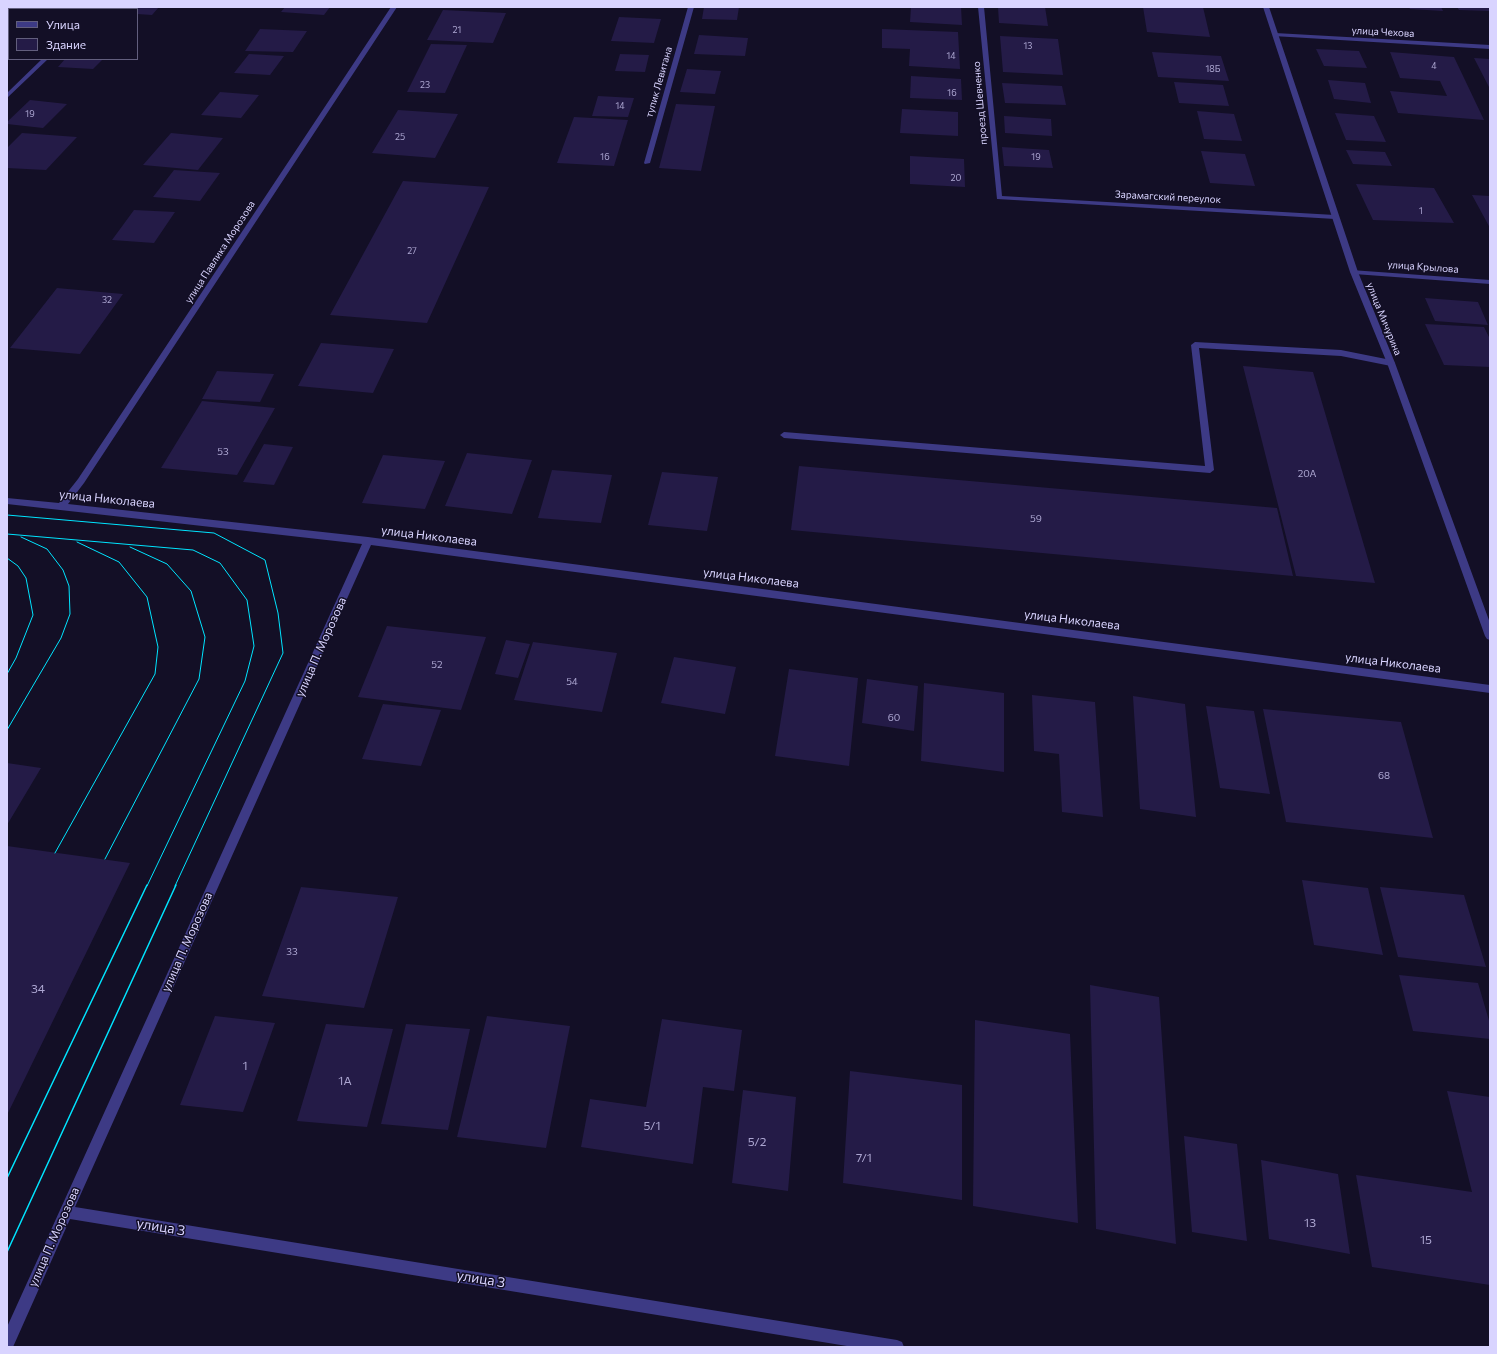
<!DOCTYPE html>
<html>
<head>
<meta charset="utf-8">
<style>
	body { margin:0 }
	#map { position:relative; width:1497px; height:1354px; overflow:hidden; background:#130f26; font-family:Commissioner,sans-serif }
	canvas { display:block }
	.frame { position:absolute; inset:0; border:8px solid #d9d4ff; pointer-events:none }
	.legend { position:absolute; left:8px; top:8px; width:130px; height:52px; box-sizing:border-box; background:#130f26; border:1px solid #625e7d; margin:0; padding:5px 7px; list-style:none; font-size:12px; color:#d9d4ff }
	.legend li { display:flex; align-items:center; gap:8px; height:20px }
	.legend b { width:20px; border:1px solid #625e7d }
</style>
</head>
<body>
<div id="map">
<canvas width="1497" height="1354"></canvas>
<div class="frame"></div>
<ul class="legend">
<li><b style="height:5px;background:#3d3a85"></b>Улица</li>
<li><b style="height:11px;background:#241b47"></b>Здание</li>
</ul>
</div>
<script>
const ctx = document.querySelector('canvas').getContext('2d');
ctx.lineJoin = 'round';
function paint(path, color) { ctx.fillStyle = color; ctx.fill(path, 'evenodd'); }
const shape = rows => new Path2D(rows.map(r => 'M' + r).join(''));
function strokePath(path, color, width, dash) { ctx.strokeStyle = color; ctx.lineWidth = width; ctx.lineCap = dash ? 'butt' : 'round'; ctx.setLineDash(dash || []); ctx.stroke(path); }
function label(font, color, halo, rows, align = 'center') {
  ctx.font = font + ' Commissioner,sans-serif'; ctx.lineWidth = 3; ctx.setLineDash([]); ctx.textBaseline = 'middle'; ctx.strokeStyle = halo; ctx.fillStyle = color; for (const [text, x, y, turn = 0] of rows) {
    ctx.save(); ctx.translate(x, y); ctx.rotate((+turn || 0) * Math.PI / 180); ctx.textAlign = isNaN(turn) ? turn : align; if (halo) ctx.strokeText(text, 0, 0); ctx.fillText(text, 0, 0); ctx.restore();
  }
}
paint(shape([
	[118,7,159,7,152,15,137,14,137,9,116,9],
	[285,7,330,7,324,15,281,12],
	[704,7,739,7,737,20,702,19],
	[911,7,961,7,962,25,910,22],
	[998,7,1045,7,1048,26,999,23],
	[1143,7,1203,7,1210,37,1147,32],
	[1409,7,1441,7,1443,11,1410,9],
	[1457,7,1490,7,1490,11,1459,10],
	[443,10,506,13,493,43,427,40],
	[619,17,661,19,654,43,611,41],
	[260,29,307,31,293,52,245,51],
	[882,29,958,32,960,69,909,66,910,49,882,48],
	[699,35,748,38,745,56,694,54],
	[1000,36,1058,39,1063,75,1003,72],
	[431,44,467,45,445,93,407,92],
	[1316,49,1359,51,1367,68,1324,66],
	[1152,52,1221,56,1229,81,1158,77],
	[1390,52,1454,57,1484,120,1398,113,1390,91,1447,96,1440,81,1400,78],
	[249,54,284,56,270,75,234,73],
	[620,54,649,55,645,72,615,71],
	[1474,58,1490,59,1490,87,1489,87],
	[65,59,103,59,93,69,58,67],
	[687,69,721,71,715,94,680,92],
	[911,76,961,79,962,100,910,98],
	[1328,80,1365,83,1371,103,1334,99],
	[1174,82,1223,85,1229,106,1179,103],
	[1002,83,1062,86,1066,105,1005,103],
	[220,92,259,95,241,118,201,115],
	[598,96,634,98,628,117,592,116],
	[30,100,67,104,43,128,7,124,7,122],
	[676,104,715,106,701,171,659,168],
	[902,109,958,112,958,136,900,133],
	[398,110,458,114,435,158,372,153],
	[1197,111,1234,114,1242,141,1204,139],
	[1335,113,1374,116,1386,142,1346,140],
	[1004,116,1051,119,1052,136,1005,133],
	[574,117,628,120,614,166,557,163],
	[22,133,77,137,46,170,7,168,7,148],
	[171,133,223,138,198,170,143,165],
	[1002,147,1049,150,1053,168,1004,166],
	[1346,150,1385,152,1392,166,1353,164],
	[1201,151,1245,154,1255,186,1210,183],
	[910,156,964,159,965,187,910,184],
	[174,170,220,173,200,201,153,197],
	[403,181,489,187,427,323,330,315],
	[1356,184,1434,188,1454,223,1373,220],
	[1472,195,1490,196,1490,228],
	[134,210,175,212,154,243,112,240],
	[57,288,123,294,80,354,10,348],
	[1425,298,1478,302,1488,325,1435,321],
	[1425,324,1484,327,1490,339,1490,367,1444,365],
	[321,343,394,349,373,393,298,386],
	[1243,366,1313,372,1375,583,1296,576],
	[217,371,274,374,260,402,202,399],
	[202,401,275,408,237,475,161,468],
	[264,444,293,447,274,485,243,482],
	[467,453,532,460,512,514,445,506],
	[383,455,445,461,425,509,362,503],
	[799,466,1277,508,1293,576,791,530],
	[552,470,612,475,601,523,538,518],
	[662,472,718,477,707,531,648,525],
	[387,626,486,637,461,710,358,697],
	[506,640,530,644,518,678,495,674],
	[533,642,617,653,602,712,514,700],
	[674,657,736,667,725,714,661,703],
	[789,669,858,678,849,766,775,756],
	[867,679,918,686,914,731,862,723],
	[924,683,1004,693,1004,772,921,761],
	[1032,695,1095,702,1103,817,1062,812,1059,754,1034,751],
	[1133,696,1185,704,1196,817,1140,809],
	[383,704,441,710,421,766,362,759],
	[1206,706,1254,711,1270,794,1220,788],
	[1263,709,1401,722,1433,838,1286,822],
	[7,763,41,768,7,825],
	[7,846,130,863,7,1115],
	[1302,880,1368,888,1383,955,1314,945],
	[301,887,398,897,364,1008,262,996],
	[1380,887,1464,895,1486,967,1398,957],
	[1399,975,1478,983,1490,1024,1490,1039,1413,1031],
	[1090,985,1159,997,1176,1244,1096,1229],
	[215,1016,275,1023,243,1112,180,1105],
	[487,1016,570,1026,546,1148,457,1137],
	[662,1019,742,1030,734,1091,703,1087,693,1164,581,1147,590,1099,646,1107],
	[975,1020,1070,1034,1078,1223,973,1206],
	[326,1024,393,1029,367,1127,297,1121],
	[406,1024,470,1029,448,1130,381,1124],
	[850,1071,962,1085,962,1200,843,1183],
	[743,1090,796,1097,788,1191,732,1183],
	[1447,1091,1490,1097,1490,1285,1372,1267,1356,1175,1472,1192],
	[1184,1136,1237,1144,1247,1241,1192,1232],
	[1261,1160,1338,1174,1350,1254,1269,1239]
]), '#241b47');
paint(shape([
	[1195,342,1341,350,1391,360,1395,363,1391,366,1341,356,1199,348,1214,470,1210,473,784,438,780,435,784,432,1205,466,1191,345,1195,342]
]), '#3d3a85');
paint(shape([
	[95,7,101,7,99,9,93,9,95,7],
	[391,7,397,7,84,483,68,504,368,537,1490,685,1490,693,371,545,75,1207,897,1340,902,1342,904,1347,853,1347,70,1219,13,1347,7,1347,7,1327,362,544,7,504,7,498,59,503,78,479,391,7],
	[688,7,694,7,650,163,645,164,644,163,688,7],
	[978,7,984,7,1002,196,1335,215,1338,217,1335,219,997,199,978,7],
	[1275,33,1490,45,1490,49,1273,36,1273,34,1275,33],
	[42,59,48,59,7,98,7,93,42,59],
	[1351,270,1490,280,1490,284,1354,274,1350,272,1351,270]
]), '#3d3a85');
paint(shape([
	[1263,7,1269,7,1358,272,1395,363,1490,623,1490,640,1487,639,1485,636,1387,363,1350,272,1263,7]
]), '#3d3a85');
strokePath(shape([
	[7,515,214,533,265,560,278,613,283,653,175,886],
	[7,534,193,550,220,563,247,600,254,646,245,681,147,886],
	[7,558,18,566,26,578,33,615,16,658,7,674],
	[7,730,61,638,70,614,69,586,63,570,47,549,21,537],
	[55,853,155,674,158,647,147,597,119,562,77,542],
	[105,859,199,679,205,637,191,591,167,564,130,547]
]), '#00e5ff', 1);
strokePath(shape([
	[7,1178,147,885],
	[7,1252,176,885]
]), '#00e5ff', 1.5);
label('9px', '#aca6d1', null, [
	["21",457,30],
	["13",1028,46],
	["14",951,56],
	["4",1434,66],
	["18Б",1213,69],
	["23",425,85],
	["16",952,93],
	["14",620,106],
	["19",30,114],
	["25",400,137],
	["16",605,157],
	["19",1036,157],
	["20",956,178],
	["1",1421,211],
	["27",412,251],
	["32",107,300]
]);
label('10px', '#d9d4ff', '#130f26', [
	["улица Чехова",1383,32,3],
	["тупик Левитана",659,82,-74],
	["проезд Шевченко",980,103,-95],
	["Зарамагский переулок",1168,197,3],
	["улица Павлика Морозова",220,252,-57],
	["улица Крылова",1423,267,4],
	["улица Мичурина",1384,319,68]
]);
label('10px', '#aca6d1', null, [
	["53",223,452],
	["20А",1307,474],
	["59",1036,519],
	["52",437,665],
	["54",572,682],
	["60",894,718],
	["68",1384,776],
	["33",292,952]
]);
label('12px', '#d9d4ff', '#130f26', [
	["улица Николаева",107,499,6],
	["улица Николаева",429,536,7],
	["улица Николаева",751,578,7],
	["улица Николаева",1072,620,7],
	["улица П. Морозова",321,647,-66],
	["улица Николаева",1393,663,7],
	["улица П. Морозова",187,942,-66],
	["улица П. Морозова",54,1237,-66]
]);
label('12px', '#aca6d1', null, [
	["34",38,989],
	["1",245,1066],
	["1А",345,1081],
	["5/1",652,1126],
	["5/2",757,1142],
	["7/1",864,1158],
	["13",1310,1223],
	["15",1426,1240]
]);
label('14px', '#d9d4ff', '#130f26', [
	["улица 3",161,1227,9],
	["улица 3",481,1279,9]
]);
</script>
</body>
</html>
